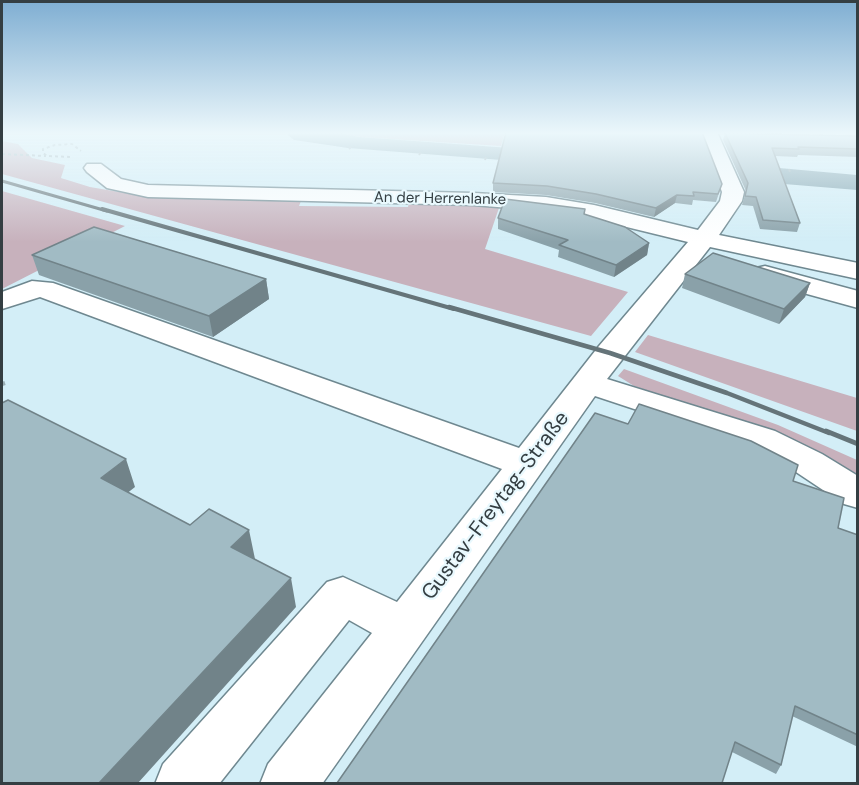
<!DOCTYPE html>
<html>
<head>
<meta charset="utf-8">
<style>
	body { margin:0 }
	#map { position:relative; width:859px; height:785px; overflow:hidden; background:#d3eef7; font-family:"DM Sans",sans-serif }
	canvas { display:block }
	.frame { position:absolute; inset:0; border:3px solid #343e42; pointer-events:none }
</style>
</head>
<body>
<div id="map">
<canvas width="859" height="785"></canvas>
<div class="frame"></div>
</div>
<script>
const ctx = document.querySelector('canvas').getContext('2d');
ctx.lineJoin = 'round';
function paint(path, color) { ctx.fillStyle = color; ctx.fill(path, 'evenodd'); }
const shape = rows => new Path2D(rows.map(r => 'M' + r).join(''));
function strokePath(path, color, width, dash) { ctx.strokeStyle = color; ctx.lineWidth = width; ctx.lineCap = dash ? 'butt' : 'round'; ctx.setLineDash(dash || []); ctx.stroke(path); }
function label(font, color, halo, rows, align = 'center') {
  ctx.font = font + ' "DM Sans",sans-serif'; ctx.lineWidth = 4.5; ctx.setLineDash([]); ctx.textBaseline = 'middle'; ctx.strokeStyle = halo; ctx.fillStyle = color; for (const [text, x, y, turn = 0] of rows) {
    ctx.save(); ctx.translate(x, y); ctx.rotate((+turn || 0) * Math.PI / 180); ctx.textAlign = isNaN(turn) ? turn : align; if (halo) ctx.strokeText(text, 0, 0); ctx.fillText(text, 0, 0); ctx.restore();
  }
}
paint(shape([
	[335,132,505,132,501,146,360,137],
	[2,141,18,144,32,158,65,165,61,178,90,187,137,195,301,201,299,206,408,207,409,202,500,205,485,249,628,292,591,336,2,174],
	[2,191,125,226,2,289],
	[648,335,857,398,857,431,635,352],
	[624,369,778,425,857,460,857,480,765,431,634,386,618,376]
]), '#c7b1bc');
paint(shape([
	[284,132,335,132,360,137,688,161,540,163,348,148,294,140],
	[768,167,857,175,857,190,772,183]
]), '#83a5b1');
const minor = shape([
	[701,132,717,132,744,192,742,201,719,235,858,263,858,279,710,247,607,379,775,431,822,454,858,476,858,508,844,504,796,472,749,447,595,396,322,784,260,784,268,764,372,633,349,620,219,784,155,784,163,764,327,582,343,577,397,602,502,469,40,297,2,309,2,292,32,281,53,283,519,448,599,346,688,242,594,219,546,211,473,205,148,197,107,188,87,172,84,168,87,164,101,164,121,179,148,185,473,193,546,197,594,205,698,230,720,201,722,192,701,132],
	[765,266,858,291,858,308,756,280,752,274,756,268,765,266]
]);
strokePath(minor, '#6f8890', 3);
strokePath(shape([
	[349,149,352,146],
	[2,154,46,156],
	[419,155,421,152],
	[70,157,47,156,43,153,43,149,55,145,72,144,81,151],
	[485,160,486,157],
	[789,169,790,172]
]), '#98acb3', 2, [3, 3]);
strokePath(shape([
	[2,384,5,383]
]), '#98acb3', 4, [4.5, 4.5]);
paint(minor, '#fff');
strokePath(shape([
	[2,181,107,211]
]), '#657479', 3);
strokePath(shape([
	[102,209,454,309]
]), '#657479', 4);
strokePath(shape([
	[449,307,610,353,727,393,829,433]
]), '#657479', 4.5);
strokePath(shape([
	[826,431,858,444]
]), '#657479', 5);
paint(shape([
	[725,133,858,136,858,157,798,155,797,157,775,156,800,223,797,232,760,229,753,206,742,205,746,191,723,140],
	[493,183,722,184,716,202,693,200,692,205,675,203,654,217,595,203,546,195,493,192],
	[584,214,649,243,647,255,614,277,558,257,559,250,498,229,498,218],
	[32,255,266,279,269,299,213,337,39,275],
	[685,274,810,283,805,297,779,324,682,288],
	[793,481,838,528,858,535,858,747,792,716,781,765,776,774,732,752]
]), '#8aa1a9');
paint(shape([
	[677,195,675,203,654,217,656,208],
	[649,243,647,255,614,277,616,265],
	[266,279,269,299,213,337,209,316],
	[810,283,805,297,779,324,784,309],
	[126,459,135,487,111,506,101,478],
	[249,530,255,559,237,576,231,547],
	[291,578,296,607,138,783,99,783]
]), '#718389');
const building = shape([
	[506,132,702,132,722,184,718,194,693,192,694,196,677,195,656,208,596,194,547,186,493,183,506,132],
	[725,133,858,136,858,149,798,147,799,149,772,148,800,223,763,220,756,197,745,196,748,183,725,133],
	[505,199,585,209,584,214,625,227,649,243,616,265,559,245,568,240,498,218,505,199],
	[94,227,266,279,209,316,32,255,94,227],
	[713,253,810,283,784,309,685,274,713,253],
	[8,400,126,459,101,478,190,525,209,509,249,530,231,547,291,578,99,783,2,783,2,403,8,400],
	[639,404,751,441,798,465,793,481,844,498,838,528,858,535,858,735,795,706,781,765,735,742,722,783,337,783,595,413,628,424,639,404]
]);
paint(building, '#a1bbc4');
strokePath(building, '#718389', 1.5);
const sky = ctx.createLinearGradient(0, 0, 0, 242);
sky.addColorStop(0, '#7faed2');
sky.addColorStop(0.55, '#ebf7fb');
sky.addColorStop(1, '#ebf7fb00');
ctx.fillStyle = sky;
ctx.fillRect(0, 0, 859, 242);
label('15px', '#343e42', '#e9f9fe', [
	["An der Herrenlanke",440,199,1]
]);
label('21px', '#343e42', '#e9f9fe', [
	["Gustav-Freytag-Straße",496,506,-53]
]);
</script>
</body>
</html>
